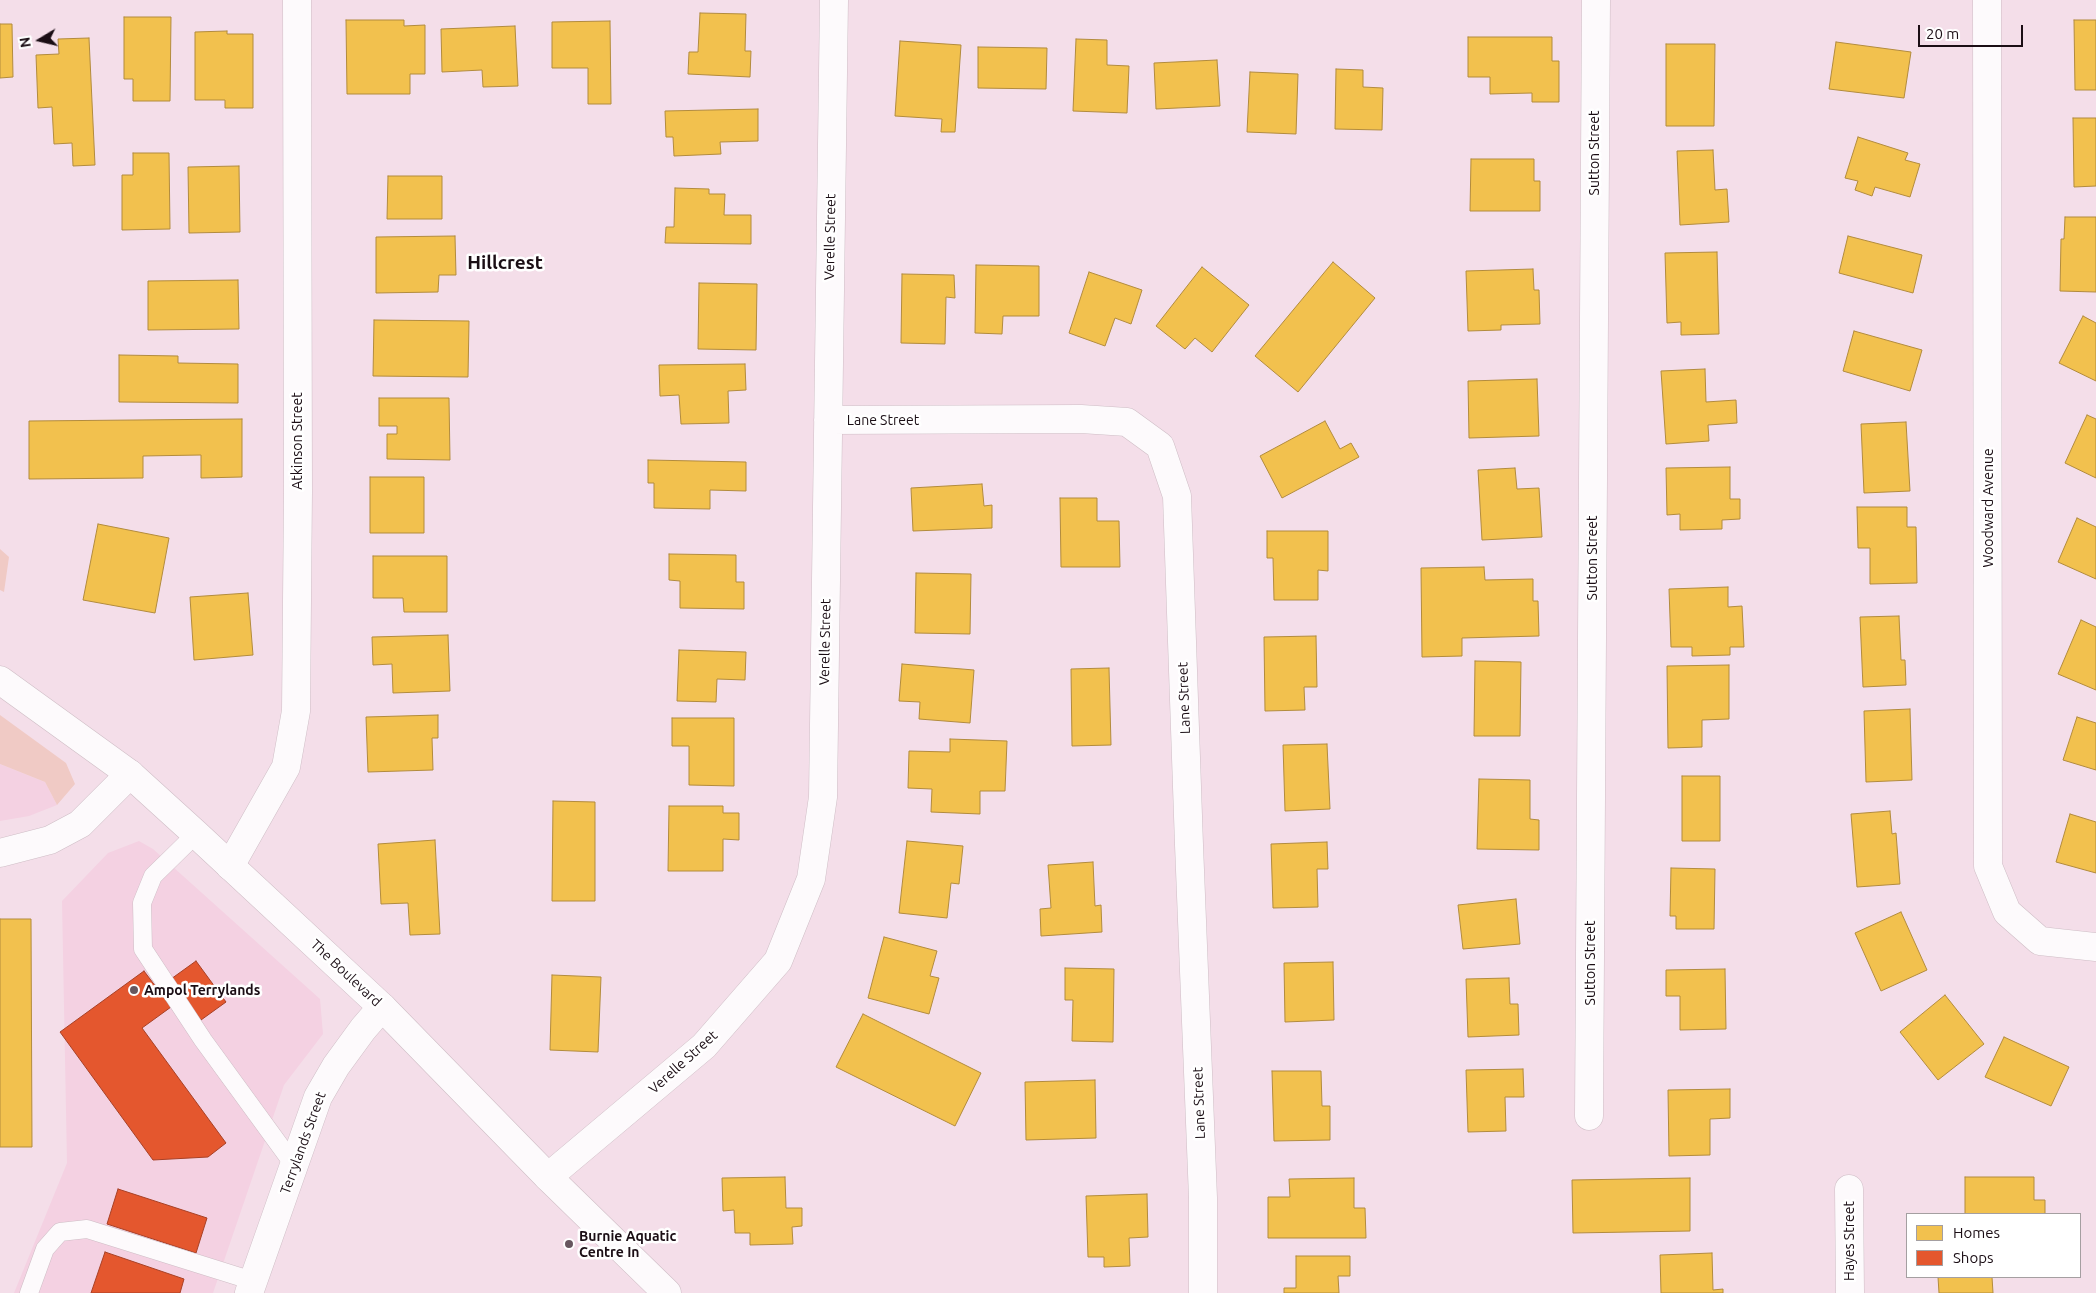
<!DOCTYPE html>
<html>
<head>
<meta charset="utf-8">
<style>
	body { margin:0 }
	#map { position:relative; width:2096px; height:1293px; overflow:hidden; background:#f4dee9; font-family:Ubuntu,sans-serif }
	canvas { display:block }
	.legend { position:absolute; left:1906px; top:1213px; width:175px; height:65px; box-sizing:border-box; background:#fff; border:1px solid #a49fa1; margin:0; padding:6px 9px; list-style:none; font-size:15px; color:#1b0e15 }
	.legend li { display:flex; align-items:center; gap:10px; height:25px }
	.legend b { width:25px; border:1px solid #a49fa1 }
	.north { position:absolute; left:15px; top:15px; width:50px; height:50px; -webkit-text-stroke:4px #fff; paint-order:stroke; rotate:261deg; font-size:14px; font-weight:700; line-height:20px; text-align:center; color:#1b0e15 }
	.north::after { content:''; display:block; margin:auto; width:18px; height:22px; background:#1b0e15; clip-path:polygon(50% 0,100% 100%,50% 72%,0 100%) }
	.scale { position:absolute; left:1918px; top:25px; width:105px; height:22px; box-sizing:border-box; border:2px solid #1b0e15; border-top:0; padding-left:6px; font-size:15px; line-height:18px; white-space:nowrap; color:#1b0e15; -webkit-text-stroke:4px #fff; paint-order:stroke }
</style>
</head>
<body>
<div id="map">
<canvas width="2096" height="1293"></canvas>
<ul class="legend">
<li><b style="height:14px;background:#f2c14e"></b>Homes</li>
<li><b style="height:14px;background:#e4572e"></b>Shops</li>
</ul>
<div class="north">N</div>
<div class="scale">20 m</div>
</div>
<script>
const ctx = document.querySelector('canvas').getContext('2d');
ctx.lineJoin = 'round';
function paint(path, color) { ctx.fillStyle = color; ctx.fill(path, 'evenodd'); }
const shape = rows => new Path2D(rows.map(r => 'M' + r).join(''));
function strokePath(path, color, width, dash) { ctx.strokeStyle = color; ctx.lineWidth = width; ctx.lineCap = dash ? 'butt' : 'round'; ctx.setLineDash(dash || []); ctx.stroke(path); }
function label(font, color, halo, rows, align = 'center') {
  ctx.font = font + ' Ubuntu,sans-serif'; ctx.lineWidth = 5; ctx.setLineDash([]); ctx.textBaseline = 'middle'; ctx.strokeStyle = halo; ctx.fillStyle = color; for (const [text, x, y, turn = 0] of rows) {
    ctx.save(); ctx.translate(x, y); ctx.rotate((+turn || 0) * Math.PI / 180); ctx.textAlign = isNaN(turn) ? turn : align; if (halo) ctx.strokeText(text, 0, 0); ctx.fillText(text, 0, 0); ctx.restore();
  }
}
paint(shape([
	[0,764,45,782,57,805,29,816,0,821],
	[139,841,153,849,320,999,323,1034,284,1085,213,1293,14,1293,67,1163,62,901,108,853]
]), '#f4d1e2');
paint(shape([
	[0,549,9,557,4,592,0,590],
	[0,715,66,763,75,784,57,805,45,782,0,764]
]), '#f0cac5');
const homes = shape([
	[700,13,746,14,745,51,751,51,750,77,688,74,689,52,698,52,700,13],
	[124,17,171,17,170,101,133,101,133,79,124,79,124,17],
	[346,20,404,20,404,26,425,25,425,74,410,74,410,94,347,94,346,20],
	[2074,20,2096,20,2096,90,2075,90,2074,20],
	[610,21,611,104,588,104,588,68,552,68,552,22,610,21],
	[0,24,12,24,13,77,0,78,0,24],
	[515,26,518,86,483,87,482,70,442,72,441,29,515,26],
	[227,31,227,34,253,34,253,108,225,108,225,100,195,100,195,32,227,31],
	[1468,37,1552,37,1552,61,1559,61,1559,102,1532,102,1532,93,1490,94,1490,77,1468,77,1468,37],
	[89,38,95,165,73,166,72,143,54,144,52,107,38,108,36,55,59,54,58,39,89,38],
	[1076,39,1107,40,1107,65,1129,66,1127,113,1073,111,1076,39],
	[900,41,961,45,955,132,941,132,942,119,895,116,900,41],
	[1836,42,1911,52,1904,98,1829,89,1836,42],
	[1666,44,1715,44,1714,126,1666,126,1666,44],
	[978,47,1047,48,1046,89,978,88,978,47],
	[1217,60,1220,106,1156,109,1154,63,1217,60],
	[1336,69,1363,70,1363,87,1383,88,1382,130,1335,129,1336,69],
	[1250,72,1298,74,1296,134,1247,132,1250,72],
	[758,109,758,141,720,142,721,154,674,156,673,137,666,137,665,111,758,109],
	[2073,118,2096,118,2096,186,2074,187,2073,118],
	[1858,137,1908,153,1905,160,1920,164,1910,197,1875,187,1872,196,1855,190,1858,181,1845,178,1858,137],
	[1713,150,1715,190,1727,189,1729,222,1680,225,1677,151,1713,150],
	[133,153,169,153,170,229,122,230,122,175,133,175,133,153],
	[1471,159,1534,159,1534,181,1540,181,1540,211,1470,211,1471,159],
	[239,166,240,232,189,233,188,167,239,166],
	[388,176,442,176,442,219,387,219,388,176],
	[675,188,709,189,709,194,725,194,724,215,751,215,751,244,665,243,666,227,674,227,675,188],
	[2065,217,2096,217,2096,292,2060,291,2061,239,2064,239,2065,217],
	[455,236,456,275,439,275,438,292,376,293,376,237,455,236],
	[1848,236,1922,255,1913,293,1839,273,1848,236],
	[1717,252,1719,334,1681,335,1681,322,1667,323,1665,253,1717,252],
	[1333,262,1375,298,1298,392,1255,356,1333,262],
	[976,265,1039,266,1039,316,1003,316,1002,334,975,333,976,265],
	[1202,267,1249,305,1212,352,1195,338,1185,349,1156,326,1202,267],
	[1533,269,1534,290,1539,290,1540,324,1501,325,1501,330,1468,331,1466,271,1533,269],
	[1089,272,1142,290,1131,324,1115,318,1105,346,1069,333,1089,272],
	[902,274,954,275,955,298,946,297,945,344,901,343,902,274],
	[238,280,239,329,148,330,148,281,238,280],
	[699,283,757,284,756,350,698,349,699,283],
	[2083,316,2096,323,2096,381,2059,363,2083,316],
	[374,320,469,321,468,377,373,376,374,320],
	[1854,331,1922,350,1910,391,1843,371,1854,331],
	[119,355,178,356,178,363,238,364,238,403,119,402,119,355],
	[745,364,746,390,728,391,729,423,681,424,679,395,660,396,659,365,745,364],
	[1705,369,1706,402,1736,400,1737,423,1708,425,1709,441,1666,444,1661,371,1705,369],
	[1537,379,1539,436,1469,438,1468,381,1537,379],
	[379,398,449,398,450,460,387,459,387,434,397,434,397,426,379,426,379,398],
	[2087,415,2096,419,2096,478,2065,463,2087,415],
	[242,419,242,477,201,478,201,455,143,456,143,478,29,479,29,421,242,419],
	[1325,421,1340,449,1351,443,1359,457,1282,498,1260,456,1325,421],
	[1906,422,1910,491,1864,493,1861,424,1906,422],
	[648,460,746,462,746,491,710,490,710,509,654,508,654,483,648,483,648,460],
	[1730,467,1730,499,1740,499,1740,519,1722,520,1722,529,1680,530,1680,514,1667,515,1666,468,1730,467],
	[1515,468,1517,489,1539,488,1542,537,1482,540,1478,470,1515,468],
	[370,477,424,477,424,533,370,533,370,477],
	[982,484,984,506,992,505,992,528,913,531,911,488,982,484],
	[1060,498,1097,498,1097,521,1119,521,1120,567,1061,567,1060,498],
	[1857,507,1907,507,1907,527,1916,527,1917,583,1870,584,1870,548,1858,548,1857,507],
	[2077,518,2096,527,2096,579,2058,562,2077,518],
	[98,524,169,538,155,613,83,600,98,524],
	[1267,531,1328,531,1328,571,1318,570,1318,600,1274,600,1273,558,1267,558,1267,531],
	[669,554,736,555,736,582,744,582,744,609,680,608,680,581,669,580,669,554],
	[373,556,447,556,447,612,404,612,403,598,373,598,373,556],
	[1484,567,1485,580,1533,579,1533,601,1538,601,1539,636,1462,638,1462,656,1422,657,1421,568,1484,567],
	[916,573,971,574,970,634,915,633,916,573],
	[1728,587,1728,607,1742,606,1744,647,1730,647,1730,655,1692,656,1692,647,1671,647,1669,589,1728,587],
	[248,593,253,655,194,660,190,597,248,593],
	[1899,616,1901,660,1905,660,1906,685,1863,687,1860,617,1899,616],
	[2081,620,2096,627,2096,690,2058,674,2081,620],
	[448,635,450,691,393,693,392,664,373,665,372,637,448,635],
	[1316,636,1317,687,1304,687,1305,710,1265,711,1264,637,1316,636],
	[679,650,746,652,745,680,717,679,716,702,677,701,679,650],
	[1475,661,1521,662,1520,736,1474,736,1475,661],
	[902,664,974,670,970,723,919,719,920,702,899,701,902,664],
	[1729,665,1729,719,1702,720,1702,747,1668,748,1667,666,1729,665],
	[1109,668,1111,745,1072,746,1071,669,1109,668],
	[1910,709,1912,780,1866,782,1864,711,1910,709],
	[438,715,438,738,432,738,433,770,368,772,366,717,438,715],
	[2077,717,2096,723,2096,770,2063,760,2077,717],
	[672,718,734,718,734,786,689,785,689,746,672,746,672,718],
	[950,739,1007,741,1005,791,980,791,980,814,931,812,932,789,908,788,909,751,950,752,950,739],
	[1327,744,1330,809,1285,811,1283,745,1327,744],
	[1682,776,1720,776,1720,841,1682,841,1682,776],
	[1479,779,1530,780,1530,819,1539,820,1539,850,1477,849,1479,779],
	[553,801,595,802,595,901,552,901,553,801],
	[669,806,723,806,723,813,739,813,739,840,723,839,723,871,668,871,669,806],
	[1890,811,1892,834,1896,833,1900,884,1857,887,1851,814,1890,811],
	[2070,814,2096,822,2096,873,2056,862,2070,814],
	[435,840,440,934,410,935,408,903,381,904,378,844,435,840],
	[907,841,963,846,959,884,951,883,947,918,899,913,907,841],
	[1327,842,1328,869,1317,869,1318,907,1273,908,1271,844,1327,842],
	[1093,862,1095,906,1101,905,1102,932,1041,936,1040,909,1051,908,1048,865,1093,862],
	[1671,868,1715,869,1714,929,1676,929,1676,916,1670,916,1671,868],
	[1516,899,1520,944,1463,949,1458,905,1516,899],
	[1901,912,1927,970,1881,991,1855,933,1901,912],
	[0,919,31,919,32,1147,0,1147,0,919],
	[884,937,937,951,930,976,939,978,929,1014,868,998,884,937],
	[1333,962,1334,1020,1285,1022,1284,963,1333,962],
	[1065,968,1114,969,1113,1042,1072,1041,1073,1000,1065,1000,1065,968],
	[1725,969,1726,1029,1680,1030,1680,996,1666,996,1666,970,1725,969],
	[552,975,601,977,598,1052,550,1050,552,975],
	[1509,978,1510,1004,1518,1004,1519,1035,1468,1037,1466,979,1509,978],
	[1945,995,1984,1044,1938,1080,1900,1032,1945,995],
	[863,1014,981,1073,955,1126,836,1067,863,1014],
	[2004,1037,2069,1067,2051,1106,1985,1077,2004,1037],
	[1523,1069,1524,1097,1505,1097,1506,1131,1468,1132,1466,1070,1523,1069],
	[1272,1071,1321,1071,1322,1106,1330,1106,1330,1140,1274,1141,1272,1071],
	[1095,1080,1096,1138,1026,1140,1025,1082,1095,1080],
	[1730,1089,1730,1118,1710,1119,1710,1155,1669,1156,1668,1090,1730,1089],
	[785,1177,786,1208,802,1208,802,1226,792,1227,793,1244,750,1245,750,1233,735,1233,734,1210,723,1211,722,1178,785,1177],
	[1965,1177,2034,1177,2034,1200,2045,1200,2045,1214,1965,1214,1965,1177],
	[1354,1178,1354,1208,1365,1208,1366,1238,1268,1238,1268,1197,1290,1197,1289,1179,1354,1178],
	[1690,1178,1690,1231,1573,1233,1572,1180,1690,1178],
	[1147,1194,1148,1237,1129,1238,1130,1266,1104,1267,1104,1257,1088,1257,1086,1196,1147,1194],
	[1712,1253,1713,1290,1723,1289,1723,1293,1661,1293,1660,1255,1712,1253],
	[1296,1256,1350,1256,1350,1276,1338,1276,1339,1293,1284,1293,1284,1288,1296,1288,1296,1256],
	[1938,1277,1992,1277,1993,1293,1939,1293,1938,1277]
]);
paint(homes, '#f2c14e');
strokePath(homes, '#b28b3d', 1);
const shops = shape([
	[196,961,226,1002,201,1020,171,979,196,961],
	[144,971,171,1007,142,1028,226,1143,208,1157,153,1160,60,1032,144,971],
	[118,1189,207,1218,196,1253,107,1224,118,1189],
	[105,1252,184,1279,180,1293,91,1293,105,1252]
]);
paint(shops, '#e4572e');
strokePath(shops, '#a84126', 1);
const service = shape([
	[196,834,153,876,142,903,143,949,203,1040,294,1165],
	[29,1293,45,1249,60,1232,87,1229,253,1281]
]);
const minor = shape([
	[1987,0,1988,866,2007,912,2040,941,2096,947],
	[828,420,1081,419,1127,422,1160,446,1177,496,1189,845,1203,1198,1203,1293],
	[0,853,50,840,80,824,130,774],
	[230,866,286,767,296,711,298,491,297,0],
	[1589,1116,1596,0],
	[548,1177,704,1046,778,961,811,879,823,797,834,0],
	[1849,1189,1850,1293],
	[249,1293,318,1097,336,1066,363,1029,382,1007]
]);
const tertiary = shape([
	[0,680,130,774,196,834,382,1007,548,1177,667,1293]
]);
strokePath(service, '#cebdc5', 19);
strokePath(minor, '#cebdc5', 29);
strokePath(tertiary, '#cebdc5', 29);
strokePath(service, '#fdfafc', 18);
strokePath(minor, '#fdfafc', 28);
strokePath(tertiary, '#fdfafc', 28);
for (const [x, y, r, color] of [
	[134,990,5,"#67575f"],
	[569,1244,5,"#67575f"]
]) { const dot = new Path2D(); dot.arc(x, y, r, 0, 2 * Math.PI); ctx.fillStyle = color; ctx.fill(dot); strokePath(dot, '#fff', 2); }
label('14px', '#1b0e15', '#fff', [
	["Sutton Street",1594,153,-90],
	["Verelle Street",830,237,-89],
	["Lane Street",883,420],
	["Atkinson Street",297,441,-90],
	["Woodward Avenue",1988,508,-90],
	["Sutton Street",1592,558,-90],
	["Verelle Street",825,642,-89],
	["Lane Street",1184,698,-92],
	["Sutton Street",1590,963,-90],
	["The Boulevard",346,973,43],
	["Verelle Street",683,1062,-42],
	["Lane Street",1199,1103,-92],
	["Terrylands Street",303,1143,-70],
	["Hayes Street",1849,1241,-90]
]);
label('bold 14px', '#1b0e15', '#fff', [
	["Ampol Terrylands",144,990],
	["Burnie Aquatic",579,1236],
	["Centre In",579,1252]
], 'left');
label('bold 19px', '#1b0e15', '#fff', [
	["Hillcrest",505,263]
]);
</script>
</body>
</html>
